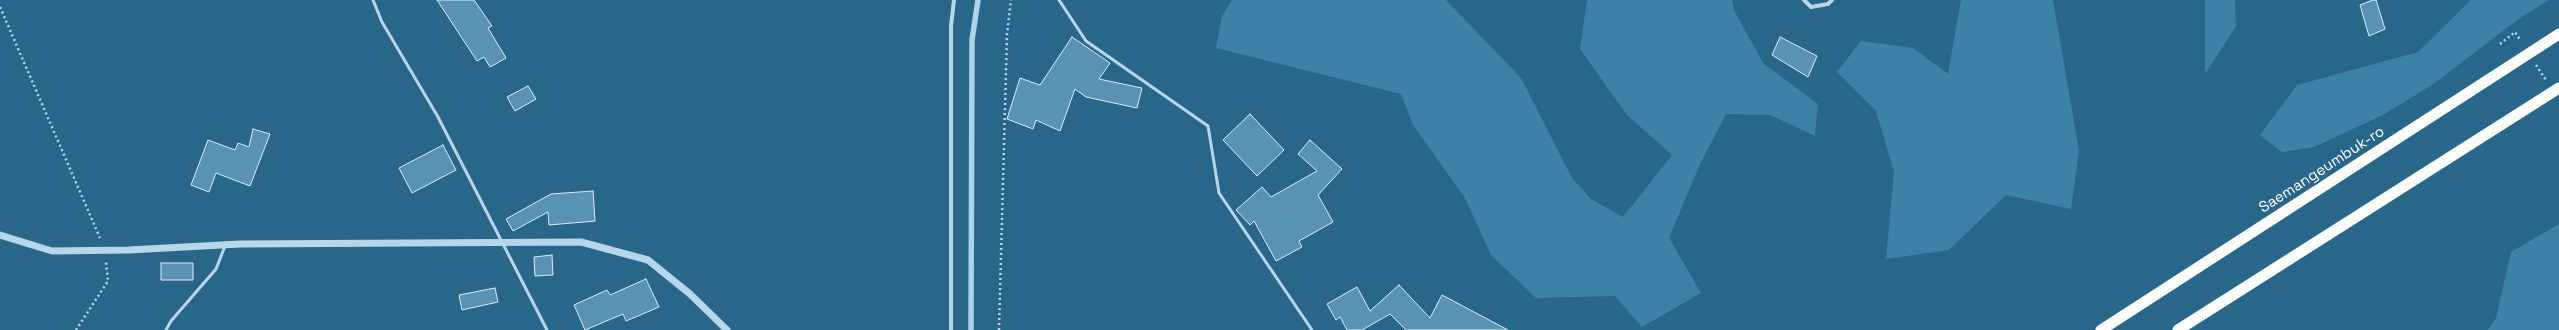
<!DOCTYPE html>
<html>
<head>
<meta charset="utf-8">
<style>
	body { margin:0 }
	canvas { display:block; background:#28668a }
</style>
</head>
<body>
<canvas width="2559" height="330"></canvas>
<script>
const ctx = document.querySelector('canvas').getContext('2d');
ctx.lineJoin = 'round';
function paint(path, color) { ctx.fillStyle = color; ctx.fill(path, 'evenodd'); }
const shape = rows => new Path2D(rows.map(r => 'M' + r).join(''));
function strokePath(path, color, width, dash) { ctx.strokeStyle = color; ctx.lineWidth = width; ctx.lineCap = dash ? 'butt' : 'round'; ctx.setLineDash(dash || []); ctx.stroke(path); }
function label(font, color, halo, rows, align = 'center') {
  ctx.font = font + ' "Space Grotesk",sans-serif'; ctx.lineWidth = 4; ctx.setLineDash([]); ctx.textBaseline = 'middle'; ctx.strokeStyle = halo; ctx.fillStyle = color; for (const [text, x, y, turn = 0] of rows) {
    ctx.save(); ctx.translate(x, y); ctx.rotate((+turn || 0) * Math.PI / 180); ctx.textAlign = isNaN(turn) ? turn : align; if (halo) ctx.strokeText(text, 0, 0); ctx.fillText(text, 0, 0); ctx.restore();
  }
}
paint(shape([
	[1232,0,1446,0,1521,78,1572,178,1591,199,1623,217,1672,155,1627,115,1580,49,1587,0,1732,0,1734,10,1763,63,1818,104,1815,136,1770,115,1726,114,1700,164,1669,238,1701,293,1642,327,1615,296,1536,298,1491,255,1465,198,1413,125,1401,94,1216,48,1222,16],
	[1961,0,2053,0,2079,151,2071,209,2006,195,1949,250,1886,259,1894,172,1876,111,1837,72,1861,41,1913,48,1948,74],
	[2205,0,2235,0,2236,26,2205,74],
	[2471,0,2549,0,2520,18,2432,85,2383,115,2314,147,2282,152,2260,135,2297,85,2418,52],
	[2559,224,2559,330,2488,330,2496,318,2511,252]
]), '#3d81a6');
strokePath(shape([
	[971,330,972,40,978,0]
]), '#abd4e9', 5.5);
const building = shape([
	[437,0,474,0,492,26,488,28,506,58,490,67,484,57,477,61,437,0],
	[2373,0,2376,0,2385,29,2369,36,2360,5,2373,0],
	[1072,37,1110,63,1099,79,1142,88,1137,108,1086,97,1075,89,1060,131,1036,120,1033,129,1007,119,1020,78,1040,85,1072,37],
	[1780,37,1817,56,1808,77,1772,55,1780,37],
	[528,86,536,99,515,111,507,97,528,86],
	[1250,114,1284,150,1257,176,1223,140,1250,114],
	[253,129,270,134,250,186,216,173,209,192,191,185,208,140,235,150,238,143,249,147,253,129],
	[1310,140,1342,169,1318,195,1333,222,1299,241,1302,247,1276,261,1254,221,1250,225,1236,210,1262,187,1271,197,1317,171,1298,154,1310,140],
	[443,145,456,170,412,193,399,168,443,145],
	[593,191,595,221,549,225,548,212,513,231,506,219,551,194,593,191],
	[552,255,553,275,535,276,534,257,552,255],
	[161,263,193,263,193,280,161,280,161,263],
	[646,279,659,307,626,321,623,314,585,330,574,305,607,290,610,295,646,279],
	[1399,285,1430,318,1442,295,1508,330,1406,330,1390,314,1362,330,1347,330,1340,317,1336,320,1327,304,1357,287,1370,311,1399,285],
	[495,288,498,302,462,310,459,295,495,288]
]);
paint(building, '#5993b4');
strokePath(building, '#daedf7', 1);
strokePath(shape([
	[0,7,100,238],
	[2500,44,2515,32,2521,41],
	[2536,65,2546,80],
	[76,330,108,281,106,262],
	[999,330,1007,34,1011,0]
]), '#b6d7e9', 2.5, [2, 3]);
strokePath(shape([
	[373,0,382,22,438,117,547,330],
	[1059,0,1086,41,1208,126,1219,193,1312,330],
	[166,330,171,321,216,269,225,246]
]), '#b6d7e9', 3);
strokePath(shape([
	[1804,0,1811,7,1828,4,1832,0],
	[951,330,951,26,954,0]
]), '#b6d7e9', 4);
strokePath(shape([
	[0,235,52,251,129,250,240,244,581,242,648,260,690,294,727,330]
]), '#b6d7e9', 7);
strokePath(shape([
	[2101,330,2559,34],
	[2178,330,2559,88]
]), '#fcfefe', 11);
label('15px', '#fff', '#28668a', [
	["Saemangeumbuk-ro",2322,170,-33]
]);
</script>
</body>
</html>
